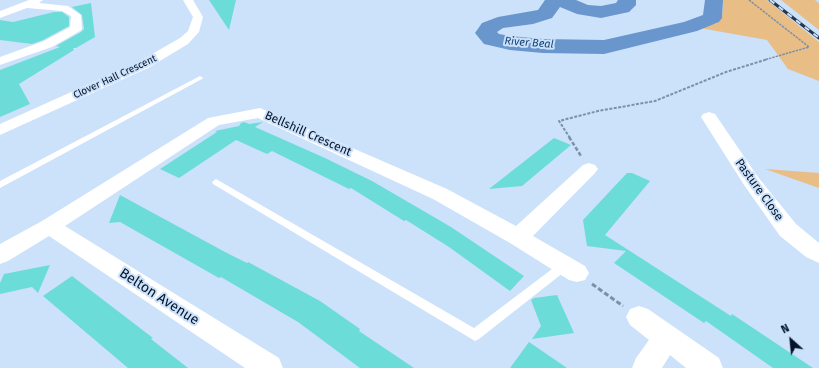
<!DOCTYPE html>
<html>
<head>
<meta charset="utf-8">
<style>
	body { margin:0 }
	#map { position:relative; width:819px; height:368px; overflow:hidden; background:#cce1fa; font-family:"Fira Sans",sans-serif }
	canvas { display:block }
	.north { position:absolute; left:771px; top:320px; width:40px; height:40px; -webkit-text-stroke:3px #cce1fa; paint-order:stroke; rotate:333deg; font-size:11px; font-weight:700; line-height:16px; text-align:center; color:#021429 }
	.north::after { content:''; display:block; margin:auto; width:14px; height:18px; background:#021429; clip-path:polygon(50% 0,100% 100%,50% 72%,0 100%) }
</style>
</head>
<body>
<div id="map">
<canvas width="819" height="368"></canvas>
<div class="north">N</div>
</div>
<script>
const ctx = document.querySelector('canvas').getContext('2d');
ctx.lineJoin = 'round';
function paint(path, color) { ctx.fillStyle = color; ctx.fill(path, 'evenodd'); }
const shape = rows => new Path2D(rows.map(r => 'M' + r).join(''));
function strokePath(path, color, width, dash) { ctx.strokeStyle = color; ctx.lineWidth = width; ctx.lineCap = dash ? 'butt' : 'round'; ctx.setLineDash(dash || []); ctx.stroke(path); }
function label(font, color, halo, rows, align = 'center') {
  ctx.font = font + ' "Fira Sans",sans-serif'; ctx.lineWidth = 4; ctx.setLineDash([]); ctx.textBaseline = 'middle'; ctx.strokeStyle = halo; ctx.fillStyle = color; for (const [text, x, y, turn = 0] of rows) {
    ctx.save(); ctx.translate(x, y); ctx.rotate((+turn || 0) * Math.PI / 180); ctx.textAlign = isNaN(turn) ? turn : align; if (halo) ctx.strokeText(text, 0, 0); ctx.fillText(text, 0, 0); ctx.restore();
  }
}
paint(shape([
	[720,0,767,0,819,42,819,81,788,69,767,40,700,28,717,23,722,17,723,6],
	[781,0,815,0,819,3,819,30],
	[765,169,819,173,819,188]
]), '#e9bd86');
paint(shape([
	[545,0,576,0,588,5,601,6,616,3,618,0,636,0,636,5,629,12,601,18,577,14,560,7,552,18,533,24,503,28,497,32,499,34,510,36,543,39,604,40,684,22,703,15,705,0,723,0,722,18,719,22,697,31,604,54,543,53,510,50,484,44,475,33,482,23,498,17,538,10,545,0]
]), '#6997cd');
paint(shape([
	[209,0,236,0,229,30],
	[91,3,95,37,76,48,73,48,74,50,19,84,30,104,0,117,0,70,60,47,56,46,81,32,84,29,82,15,72,7],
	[54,12,62,12,69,17,69,26,43,40,32,44,0,40,0,20,13,22],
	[244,122,249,124,263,122,255,127,325,158,372,181,451,227,524,276,510,291,449,247,406,220,404,221,351,188,349,189,272,151,267,154,236,140,179,178,160,169,217,132,215,131,239,126,241,123],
	[554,138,571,145,522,186,489,189],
	[627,173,632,173,650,181,605,235,731,316,732,314,813,368,773,368,706,321,704,323,614,263,626,251,587,246,583,220],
	[120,195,225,252,247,263,248,262,320,301,360,329,359,331,414,368,360,368,298,322,221,277,219,278,120,222,109,223],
	[50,265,38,293,32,287,0,294,0,283,4,274],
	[72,276,153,338,151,339,188,368,128,368,43,296],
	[557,295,574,333,532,339,541,326,531,300,534,298],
	[529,342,567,368,510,368]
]), '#6cdcd9');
strokePath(shape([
	[749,0,809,47,764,60]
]), '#7c90a8', 1.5, [2.5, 1]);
strokePath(shape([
	[570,138,559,121,598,111,655,101,726,72,768,59]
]), '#7c90a8', 2, [3, 1.5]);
strokePath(shape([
	[569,137,581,156]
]), '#7c90a8', 2.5, [4, 2]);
strokePath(shape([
	[592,284,623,306]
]), '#7c90a8', 3, [5, 2.5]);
paint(shape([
	[200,76,203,78,202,79,0,188,0,181,200,76],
	[216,179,474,328,560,263,564,262,568,263,569,266,568,269,479,339,475,341,213,184,212,182,216,179]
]), '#fff');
paint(shape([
	[29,0,43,0,39,3,68,6,81,15,82,29,80,31,52,47,0,65,0,57,44,41,70,27,71,16,62,11,27,8,0,18,0,11,29,0],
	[183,0,193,0,203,17,199,32,188,44,150,67,0,135,0,124,140,61,180,38,188,31,193,17,183,0],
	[260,108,447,189,516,226,583,165,589,163,595,165,598,169,595,173,533,236,585,266,589,273,585,280,577,282,569,280,510,243,433,199,258,118,219,125,65,226,279,358,283,368,245,368,49,236,8,261,0,264,0,244,42,221,208,118,260,108],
	[709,112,715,114,758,177,796,224,819,243,819,263,806,257,780,236,744,185,701,117,703,114,709,112],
	[639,306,648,309,719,358,723,368,686,368,670,355,662,368,632,368,636,358,649,340,630,325,626,317,630,309,639,306]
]), '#fff');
const rail = shape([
	[770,0,819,38]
]);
strokePath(rail, '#25374d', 3);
strokePath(rail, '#cce1fa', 2, [5.5]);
label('10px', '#021429', '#cce1fa', [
	["Clover Hall Crescent",115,77,-25]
]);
label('italic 11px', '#134476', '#cce1fa', [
	["River Beal",529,43,4]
]);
label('12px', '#021429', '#cce1fa', [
	["Bellshill Crescent",308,134,24],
	["Pasture Close",759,190,54]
]);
label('14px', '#021429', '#cce1fa', [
	["Belton Avenue",159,297,33]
]);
</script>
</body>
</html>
